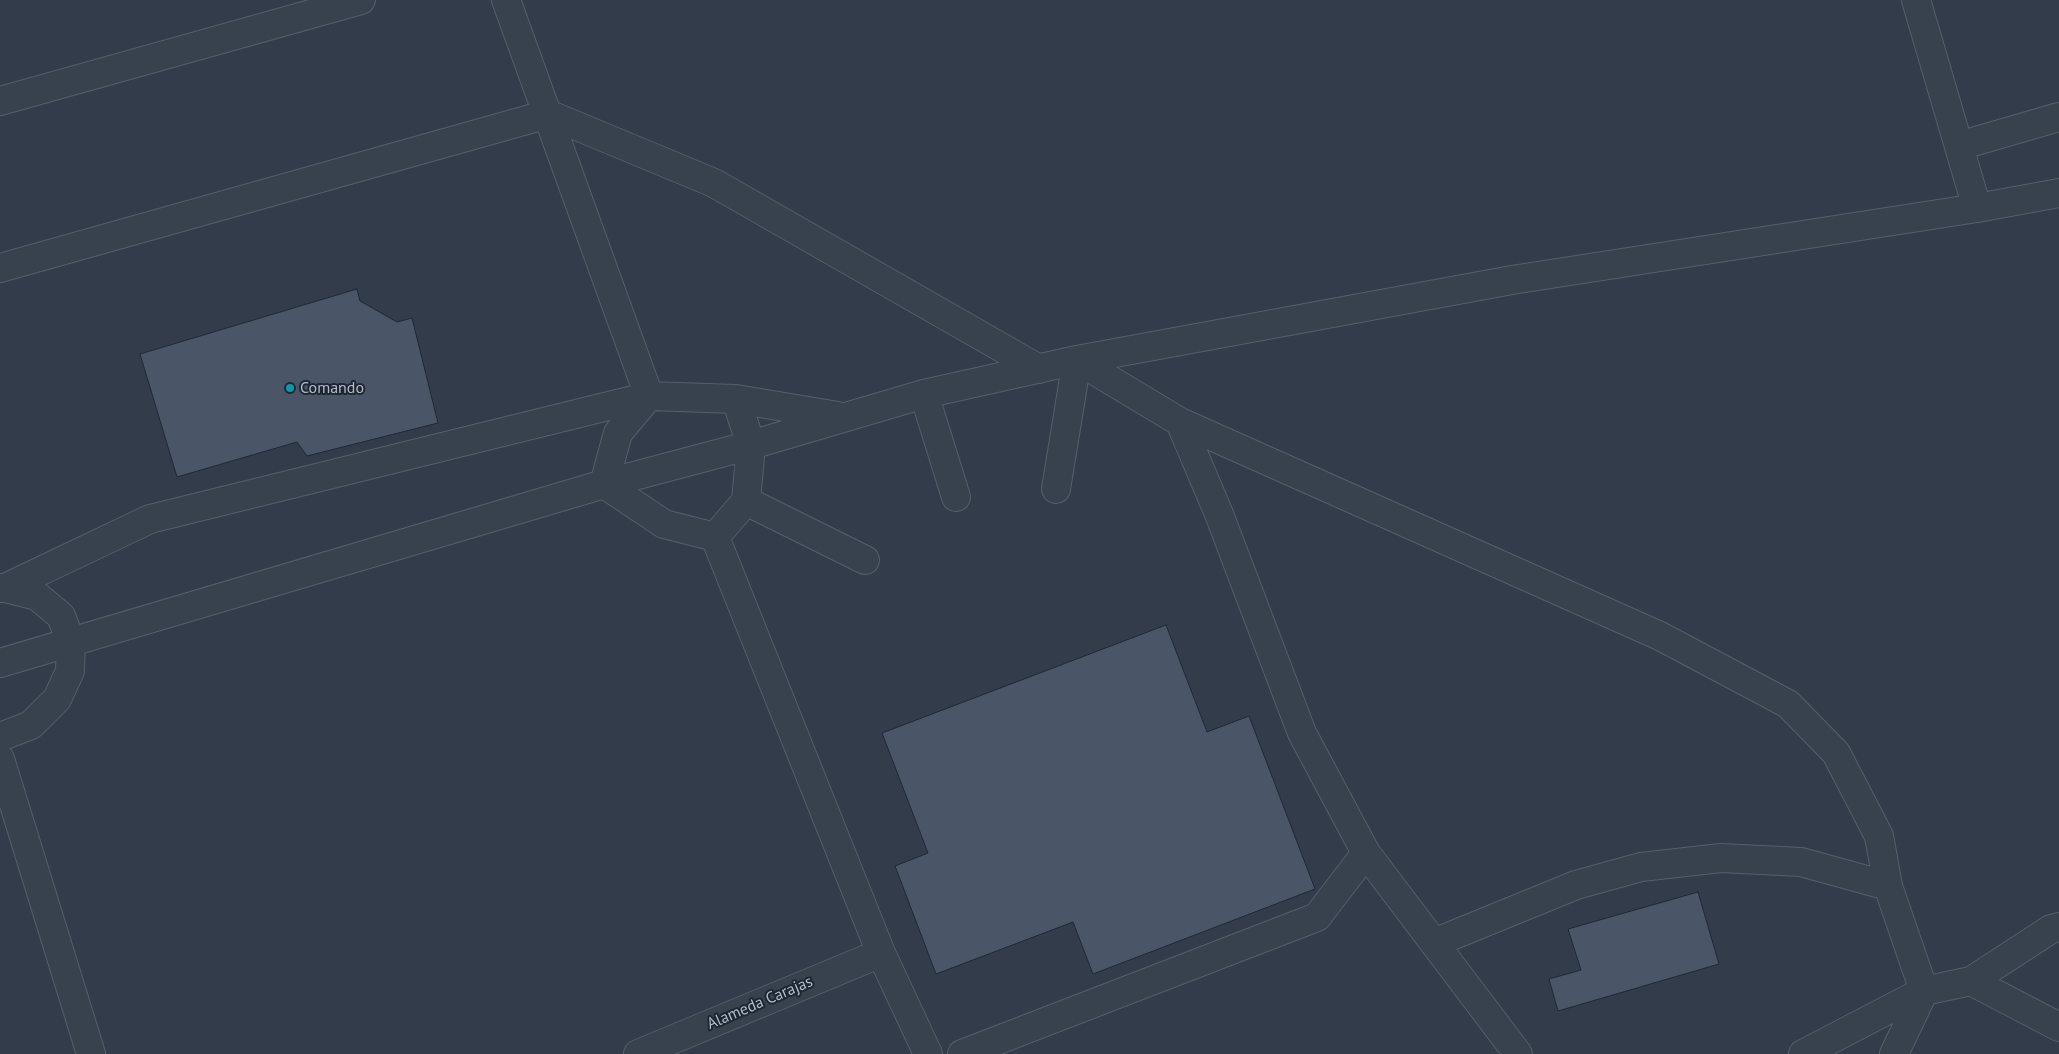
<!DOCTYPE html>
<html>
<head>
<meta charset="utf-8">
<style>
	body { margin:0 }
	canvas { display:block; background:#242f3e }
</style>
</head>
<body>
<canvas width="2059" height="1054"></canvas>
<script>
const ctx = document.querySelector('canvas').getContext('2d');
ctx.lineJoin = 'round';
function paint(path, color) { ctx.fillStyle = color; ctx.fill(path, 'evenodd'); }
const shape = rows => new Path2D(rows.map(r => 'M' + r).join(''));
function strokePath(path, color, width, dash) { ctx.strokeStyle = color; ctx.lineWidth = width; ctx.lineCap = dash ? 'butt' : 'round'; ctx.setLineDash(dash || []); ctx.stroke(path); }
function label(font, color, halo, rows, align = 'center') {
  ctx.font = font + ' "PT Sans",sans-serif'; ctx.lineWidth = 4; ctx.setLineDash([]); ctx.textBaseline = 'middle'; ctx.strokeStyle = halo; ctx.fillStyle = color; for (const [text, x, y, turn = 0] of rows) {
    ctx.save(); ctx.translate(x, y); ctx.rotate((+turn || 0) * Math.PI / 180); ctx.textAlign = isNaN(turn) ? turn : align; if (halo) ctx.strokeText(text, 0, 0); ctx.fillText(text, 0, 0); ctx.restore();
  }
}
paint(shape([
	[0,0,2059,0,2059,1054,0,1054]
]), '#323c4b');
const building = shape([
	[357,289,360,301,397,322,412,318,438,423,307,456,297,442,177,477,140,354,357,289],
	[1166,625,1207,732,1249,716,1315,889,1093,974,1073,922,936,974,895,866,928,853,882,733,1166,625],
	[1698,892,1719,964,1558,1011,1549,979,1581,970,1568,929,1698,892]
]);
paint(building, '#4a5667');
strokePath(building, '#1f2835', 1);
const minor = shape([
	[506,0,649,396],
	[1916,0,1977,208],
	[0,101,361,0],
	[1959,146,2059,117],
	[0,268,548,114,714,183,1039,369],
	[924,394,956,497],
	[649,396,618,433,604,484,664,524,715,537],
	[1180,422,1660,636,1788,704,1836,753,1879,836,1888,886,1924,991,1803,1054],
	[1056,489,1077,360,1180,422,1219,514,1302,733,1366,853,1518,1054],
	[746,501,865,560],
	[715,537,881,953,928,1054],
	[715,537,746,501,751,445,736,399],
	[0,588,5,588,37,596,61,616,71,642,70,671,57,699,31,725,0,737],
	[5,588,150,519,649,396,736,399,838,416],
	[0,663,604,484,751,445,924,394,1077,360,1512,280,1977,208,2059,193],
	[0,759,91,1054],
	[1434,943,1576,885,1641,867,1721,858,1801,862,1888,886],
	[1971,981,2051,929,2059,927],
	[638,1054,881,953],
	[962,1054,1317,917,1366,853],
	[1894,1054,1924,991,1971,981,2059,1027]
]);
strokePath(minor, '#565f6c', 30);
strokePath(minor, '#38414e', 28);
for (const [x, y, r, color] of [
	[290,388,5,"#0f9aa8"]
]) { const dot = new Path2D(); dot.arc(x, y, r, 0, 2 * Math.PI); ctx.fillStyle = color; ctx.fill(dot); strokePath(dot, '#1d2633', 2); }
label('16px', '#b4bcc9', '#1d2633', [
	["Comando",300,388]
], 'left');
label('16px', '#b4bcc9', '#1d2633', [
	["Alameda Carajas",760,1003,-23]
]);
</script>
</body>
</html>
